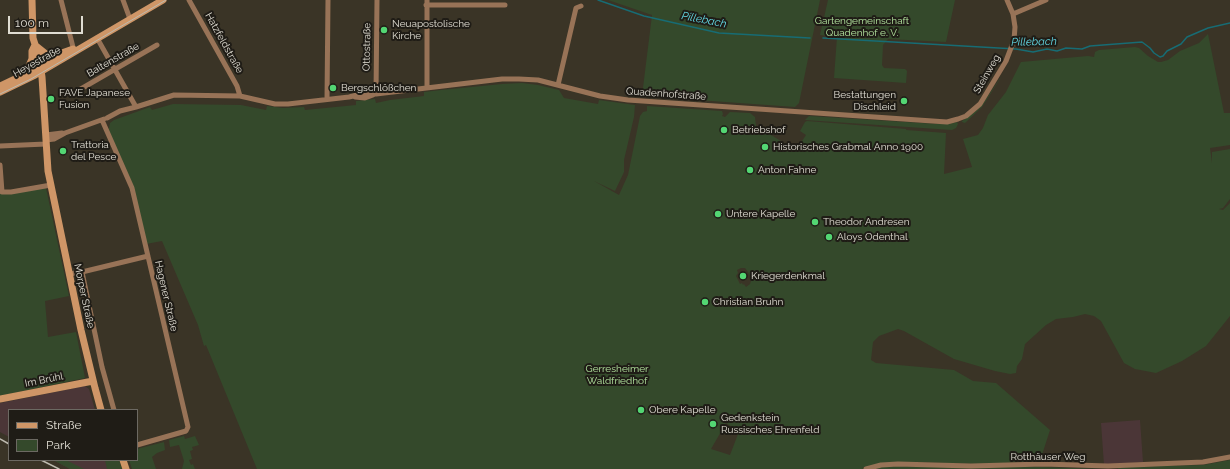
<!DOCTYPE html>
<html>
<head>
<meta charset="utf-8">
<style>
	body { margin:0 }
	#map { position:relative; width:1230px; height:469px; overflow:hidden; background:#3a3426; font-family:Raleway,sans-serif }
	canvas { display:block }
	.legend { position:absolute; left:8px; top:409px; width:130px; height:52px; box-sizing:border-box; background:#1f1c16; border:1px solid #6c6962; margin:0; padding:5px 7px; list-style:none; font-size:12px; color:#e0ddd3 }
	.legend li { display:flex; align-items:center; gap:8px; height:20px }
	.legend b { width:20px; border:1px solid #6c6962 }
	.scale { position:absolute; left:8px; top:16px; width:75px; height:18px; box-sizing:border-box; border:2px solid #e0ddd3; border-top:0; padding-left:5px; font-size:12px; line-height:14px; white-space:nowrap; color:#e0ddd3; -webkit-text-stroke:3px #1f1c16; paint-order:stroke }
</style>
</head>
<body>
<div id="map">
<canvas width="1230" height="469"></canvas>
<ul class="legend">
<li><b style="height:5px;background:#cf9667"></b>Straße</li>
<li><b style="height:11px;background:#34492b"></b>Park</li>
</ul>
<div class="scale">100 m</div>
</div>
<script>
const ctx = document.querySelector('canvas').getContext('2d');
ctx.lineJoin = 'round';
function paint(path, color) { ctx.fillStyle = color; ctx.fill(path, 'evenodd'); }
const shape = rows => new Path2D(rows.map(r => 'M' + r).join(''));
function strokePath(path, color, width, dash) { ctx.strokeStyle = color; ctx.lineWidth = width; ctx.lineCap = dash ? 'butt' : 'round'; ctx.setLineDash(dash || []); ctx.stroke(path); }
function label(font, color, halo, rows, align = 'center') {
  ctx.font = font + ' Raleway,sans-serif'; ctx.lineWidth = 4; ctx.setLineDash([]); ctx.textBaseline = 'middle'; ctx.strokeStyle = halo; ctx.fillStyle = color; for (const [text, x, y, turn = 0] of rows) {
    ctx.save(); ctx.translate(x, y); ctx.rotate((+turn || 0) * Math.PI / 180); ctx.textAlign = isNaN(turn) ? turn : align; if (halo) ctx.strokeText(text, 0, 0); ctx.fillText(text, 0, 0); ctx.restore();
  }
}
paint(shape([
	[85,386,89,389,95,410,9,410,9,437,0,432,0,403],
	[1140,420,1143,462,1104,465,1101,423],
	[53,460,109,460,111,469,70,469]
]), '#4b3637');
paint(shape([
	[608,0,820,0,799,103,795,107,642,96,652,15],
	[828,0,955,0,946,42,888,39,883,45,882,65,884,68,905,69,907,71,906,83,834,78,837,37,820,35],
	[1208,34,1224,113,1230,113,1230,145,1210,148,1212,163,1212,152,1230,149,1230,199,1223,208,1219,209,1223,210,1230,203,1230,316,1206,346,1182,361,1156,373,1135,369,1124,363,1101,321,1094,316,1085,314,1073,317,1056,319,1046,325,1025,344,1022,359,1017,366,1016,373,1010,374,995,371,954,359,904,331,898,329,879,336,873,342,871,360,876,363,954,370,973,381,996,383,1050,430,1041,458,1028,462,980,464,910,462,872,465,862,468,864,469,257,469,206,345,204,346,198,325,162,241,146,244,135,195,108,129,109,128,110,123,114,120,150,107,152,110,173,104,241,105,266,110,267,106,283,108,304,107,305,110,356,105,356,101,375,99,376,103,390,100,424,96,424,92,441,90,502,84,522,83,538,85,559,90,564,98,598,104,599,100,635,105,634,117,624,160,624,172,615,191,594,181,619,195,628,175,640,116,643,112,647,111,647,106,722,111,723,114,722,116,725,117,730,112,750,113,755,117,756,126,796,150,806,135,800,131,805,122,807,121,906,129,906,130,946,133,944,174,972,167,963,139,978,135,983,128,988,115,1006,92,1021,62,1088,56,1094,57,1095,52,1099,50,1135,47,1139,48,1148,56,1158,62,1161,62,1168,60,1180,51,1199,43],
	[741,268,745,268,748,272,751,278,751,281,750,284,746,287,744,284,743,285,742,283,740,284,736,276,738,273,737,270],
	[726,423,735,429,736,426,740,429,730,455,711,449],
	[1007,64,1000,79,982,107,965,123,962,122,962,121,976,111,982,105,1001,77],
	[809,116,938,124,948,124,957,122,958,124,956,128,952,130,805,120],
	[46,188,69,296,45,301,48,337,76,332,85,378,0,396,0,193],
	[184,436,185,439,195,436,199,445,192,447,193,450,190,451,192,459,189,460,191,465,193,464,195,469,182,469,184,461,179,445,170,447,169,440],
	[164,442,165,450,157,453,152,457,156,469,132,469,129,460,137,460,137,449],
	[53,460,66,460,84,469,70,469],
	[105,460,119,460,122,469,107,469],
	[1230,460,1230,469,1118,469,1119,467,1203,465],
	[884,466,1044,467,1101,469,871,469]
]), '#34492b');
strokePath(shape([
	[598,0,644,16,719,33,810,38],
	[823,38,1016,49,1033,52,1047,49,1057,51,1066,48,1082,49,1090,46,1142,42,1150,48,1154,53,1160,57,1163,56,1167,51,1181,44,1187,37,1208,28,1230,23]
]), '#176c74', 1.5);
strokePath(shape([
	[61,0,74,51],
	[123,0,130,19],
	[189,0,237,86,240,96],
	[427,0,427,88],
	[426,5,505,5],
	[1013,14,1046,0],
	[97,38,136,107],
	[558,85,576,8,581,6],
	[79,90,157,45],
	[376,94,377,0],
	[355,97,365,98,373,95],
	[327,99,328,0],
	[107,118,120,111,136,107,174,95,240,96,275,104,288,104,349,97,365,93,376,94,502,79,519,79,538,80,600,96,628,100,947,122,958,119,966,116,980,104,1006,61,1014,40,1015,27,1013,14,1007,0],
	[102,120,132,188,188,427,186,431,137,445],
	[46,135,62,133],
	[46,140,54,139,65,133,104,119],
	[0,146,46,144],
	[0,165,2,192,11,192,51,185],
	[82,272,102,367,114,410],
	[69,274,82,272,148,256],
	[866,469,881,465,898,464,971,466,1043,464,1108,466,1203,462,1230,457]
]), '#987357', 5);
strokePath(shape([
	[32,0,33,38,39,57,42,77,48,171,81,330,95,388,101,410],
	[36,46,46,54,56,55],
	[26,73,32,59,32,51,35,45],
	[0,86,13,80,59,54,73,49],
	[0,92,35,75,163,0],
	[0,399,93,381],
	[123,460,126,469]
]), '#cf9667', 7);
strokePath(shape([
	[0,94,31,79,166,0]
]), '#bdbaaf', 1);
strokePath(shape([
	[0,439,9,444],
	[41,460,59,469]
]), '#bdbaaf', 1.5);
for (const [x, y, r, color] of [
	[384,30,4,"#53d673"],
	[333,88,4,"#53d673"],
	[51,99,4,"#53d673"],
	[904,101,4,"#53d673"],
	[724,130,4,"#53d673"],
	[765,147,4,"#53d673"],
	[63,151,4,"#53d673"],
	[750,170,4,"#53d673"],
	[718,214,4,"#53d673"],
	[815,222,4,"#53d673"],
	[829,237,4,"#53d673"],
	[743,276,4,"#53d673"],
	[705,302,4,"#53d673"],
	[641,410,4,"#53d673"],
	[713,424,4,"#53d673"]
]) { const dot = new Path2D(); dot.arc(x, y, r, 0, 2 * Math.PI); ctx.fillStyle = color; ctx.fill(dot); strokePath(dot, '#1f1c16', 1.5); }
label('10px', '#b4e6a0', '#1f1c16', [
	["Gartengemeinschaft",862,21],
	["Quadenhof e. V.",862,33],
	["Gerresheimer",617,369],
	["Waldfriedhof",617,381]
]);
label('10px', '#e0ddd3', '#1f1c16', [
	["Neuapostolische",392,24],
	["Kirche",392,36],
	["Bergschlößchen",341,88],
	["FAVE Japanese",59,93],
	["Fusion",59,105],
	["Bestattungen",896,95,"right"],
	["Dischleid",896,107,"right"],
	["Betriebshof",732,130],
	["Trattoria",71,145],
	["del Pesce",71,157],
	["Historisches Grabmal Anno 1900",773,147],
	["Anton Fahne",758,170],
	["Untere Kapelle",726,214],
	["Theodor Andresen",823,222],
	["Aloys Odenthal",837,237],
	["Kriegerdenkmal",751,276],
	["Christian Bruhn",713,302],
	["Obere Kapelle",649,410],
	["Gedenkstein",721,418],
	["Russisches Ehrenfeld",721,430]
], 'left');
label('10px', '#e0ddd3', '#1f1c16', [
	["Hatzfeldstraße",224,43,61],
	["Ottostraße",367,47,-89],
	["Baltenstraße",113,60,-30],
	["Heyestraße",37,62,-29],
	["Steinweg",987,74,-60],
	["Quadenhofstraße",666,94,4],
	["Morper Straße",84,296,78],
	["Hagener Straße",166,296,77],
	["Im Brühl",44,380,-11],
	["Rotthäuser Weg",1048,457]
]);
label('italic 11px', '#63d9e5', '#1f1c16', [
	["Pillebach",704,20,11],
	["Pillebach",1034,42,-1]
]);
</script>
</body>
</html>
